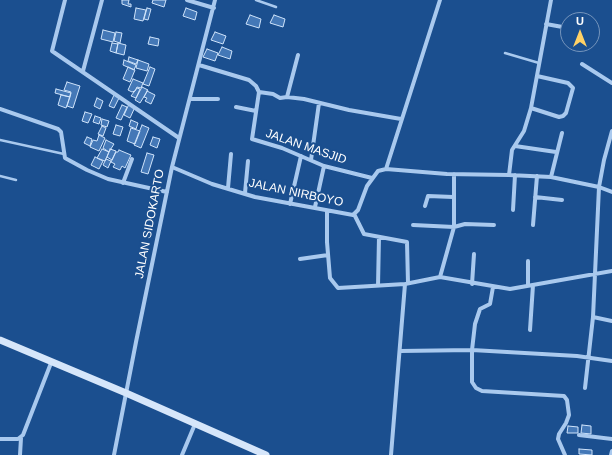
<!DOCTYPE html>
<html>
<head>
<meta charset="utf-8">
<style>
	body { margin:0 }
	#map { position:relative; width:612px; height:455px; overflow:hidden; background:#1b4f8f; font-family:Helvetica,sans-serif }
	canvas { display:block }
	.north { position:absolute; left:560px; top:12px; width:40px; height:40px; box-sizing:border-box; background:#1b4f8f; border:1px solid #7695bc; border-radius:50%; rotate:0deg; font-size:11px; font-weight:700; line-height:16px; text-align:center; color:#fff }
	.north::after { content:''; display:block; margin:auto; width:14px; height:18px; background:#ffd166; clip-path:polygon(50% 0,100% 100%,50% 72%,0 100%) }
</style>
</head>
<body>
<div id="map">
<canvas width="612" height="455"></canvas>
<div class="north">U</div>
</div>
<script>
const ctx = document.querySelector('canvas').getContext('2d');
ctx.lineJoin = 'round';
function paint(path, color) { ctx.fillStyle = color; ctx.fill(path, 'evenodd'); }
const shape = rows => new Path2D(rows.map(r => 'M' + r).join(''));
function strokePath(path, color, width, dash) { ctx.strokeStyle = color; ctx.lineWidth = width; ctx.lineCap = dash ? 'butt' : 'round'; ctx.setLineDash(dash || []); ctx.stroke(path); }
function label(font, color, halo, rows, align = 'center') {
  ctx.font = font + ' Helvetica,sans-serif'; ctx.lineWidth = 4; ctx.setLineDash([]); ctx.textBaseline = 'middle'; ctx.strokeStyle = halo; ctx.fillStyle = color; for (const [text, x, y, turn = 0] of rows) {
    ctx.save(); ctx.translate(x, y); ctx.rotate((+turn || 0) * Math.PI / 180); ctx.textAlign = isNaN(turn) ? turn : align; if (halo) ctx.strokeText(text, 0, 0); ctx.fillText(text, 0, 0); ctx.restore();
  }
}
const building = shape([
	[122,0,129,0,128,4,131,4,131,7,122,4,122,0],
	[153,0,166,0,164,7,152,3,153,0],
	[136,8,146,10,143,21,134,19,136,8],
	[147,8,151,9,148,20,144,19,147,8],
	[186,8,197,12,195,20,183,16,186,8],
	[250,15,261,19,259,28,246,24,250,15],
	[274,15,285,19,283,27,270,23,274,15],
	[103,30,115,33,113,42,101,39,103,30],
	[116,32,122,33,120,43,114,41,116,32],
	[215,32,226,36,223,44,211,40,215,32],
	[150,37,159,39,158,46,148,44,150,37],
	[112,43,118,44,116,53,110,51,112,43],
	[118,43,126,45,124,55,116,53,118,43],
	[222,47,232,51,230,59,218,55,222,47],
	[207,49,218,53,215,61,203,57,207,49],
	[129,57,138,60,136,64,128,61,129,57],
	[124,60,136,65,134,70,123,65,124,60],
	[138,60,149,64,147,71,136,68,138,60],
	[128,67,135,70,130,82,123,79,128,67],
	[150,67,155,69,149,86,143,84,150,67],
	[133,79,143,83,141,88,137,87,135,91,132,92,128,90,133,79],
	[67,82,80,86,73,108,67,106,71,92,64,90,67,82],
	[142,87,148,90,140,103,135,100,142,87],
	[137,88,140,89,136,98,131,96,137,88],
	[56,89,71,93,70,97,55,93,56,89],
	[147,91,155,95,151,104,145,101,147,98,144,97,147,91],
	[61,95,70,97,66,108,58,105,61,95],
	[114,95,119,98,114,108,109,106,114,95],
	[97,98,103,101,100,109,94,106,97,98],
	[129,104,135,107,130,118,124,115,129,104],
	[122,105,127,107,121,120,116,118,122,105],
	[85,112,92,114,88,123,82,121,85,112],
	[95,116,101,118,99,124,93,122,95,116],
	[102,119,109,121,107,127,101,125,102,119],
	[131,120,138,123,136,129,129,126,131,120],
	[116,125,123,127,120,136,113,134,116,125],
	[142,125,149,128,141,148,134,145,142,125],
	[102,126,106,128,103,136,98,134,102,126],
	[131,128,140,131,135,144,127,141,131,128],
	[99,135,105,138,99,151,90,147,93,140,97,141,99,135],
	[87,137,92,139,90,146,84,143,87,137],
	[153,137,160,139,157,148,150,145,153,137],
	[106,140,114,144,109,152,103,148,106,140],
	[102,149,109,152,105,161,97,158,102,149],
	[110,149,116,151,112,160,107,157,110,149],
	[119,150,131,155,125,168,122,166,120,170,113,167,115,164,111,162,116,152,118,152,119,150],
	[147,153,154,155,148,174,141,172,147,153],
	[95,157,103,161,99,169,91,165,95,157],
	[106,159,111,161,108,168,103,165,106,159],
	[582,425,591,426,591,434,581,433,582,425],
	[568,426,578,427,578,433,567,433,568,426],
	[579,449,592,450,592,455,579,454,579,449]
]);
paint(building, '#4478b7');
strokePath(building, '#cfe3fa', 1);
strokePath(shape([
	[256,0,276,7],
	[505,53,539,63],
	[0,140,64,154],
	[0,176,16,180]
]), '#a9c9ee', 2.5);
strokePath(shape([
	[65,0,52,51,179,138],
	[187,0,214,8],
	[546,24,568,28],
	[582,64,612,83],
	[199,65,249,80,256,86,259,92,252,139,282,148,324,166,372,178],
	[83,71,102,0],
	[259,92,273,94,280,98,287,97,304,99,349,110,401,119],
	[287,97,298,55],
	[190,99,218,99],
	[236,107,256,111],
	[531,108,559,117,563,116,566,113,573,88,568,83,537,76],
	[0,109,58,129,61,132,65,158,87,170,108,179,167,192],
	[515,146,556,152],
	[311,160,319,103],
	[172,167,212,184,255,197,353,215,358,210,367,186,378,171,386,169,447,174,509,175,512,150,524,131,531,108,551,0],
	[386,169,440,0],
	[509,175,551,177,599,187,612,192],
	[551,177,562,133],
	[123,183,132,159],
	[228,188,231,154],
	[245,193,248,161],
	[535,197,562,200],
	[290,204,301,156],
	[425,206,428,196,453,197],
	[315,207,324,166],
	[513,210,515,175],
	[327,211,327,242,330,278,338,288,405,284,440,277,510,289,612,271],
	[354,214,364,234,407,242,408,283],
	[413,225,454,227,465,224,494,225],
	[533,225,537,176],
	[300,259,328,255],
	[440,277,454,227,454,174],
	[472,284,474,254],
	[378,286,379,237],
	[528,286,528,261],
	[493,287,490,304,480,309,475,324,472,350,472,382,476,388,482,391,564,396,567,400,569,415,566,423,559,434,558,439,565,455],
	[593,317,612,321],
	[530,330,533,285],
	[400,351,472,350,577,356,612,361],
	[585,388,593,317,599,187,604,160,612,131],
	[579,435,612,439],
	[0,439,18,439,23,435,51,363],
	[20,455,21,438],
	[114,455,136,342,172,167,215,0],
	[182,455,195,424],
	[391,455,405,284],
	[611,455,612,451]
]), '#a9c9ee', 4);
strokePath(shape([
	[0,340,126,393,266,455]
]), '#d6e6fa', 7);
label('12px', '#fff', '#1b4f8f', [
	["JALAN MASJID",306,147,19],
	["JALAN NIRBOYO",296,193,12],
	["JALAN SIDOKARTO",150,224,-79]
]);
</script>
</body>
</html>
